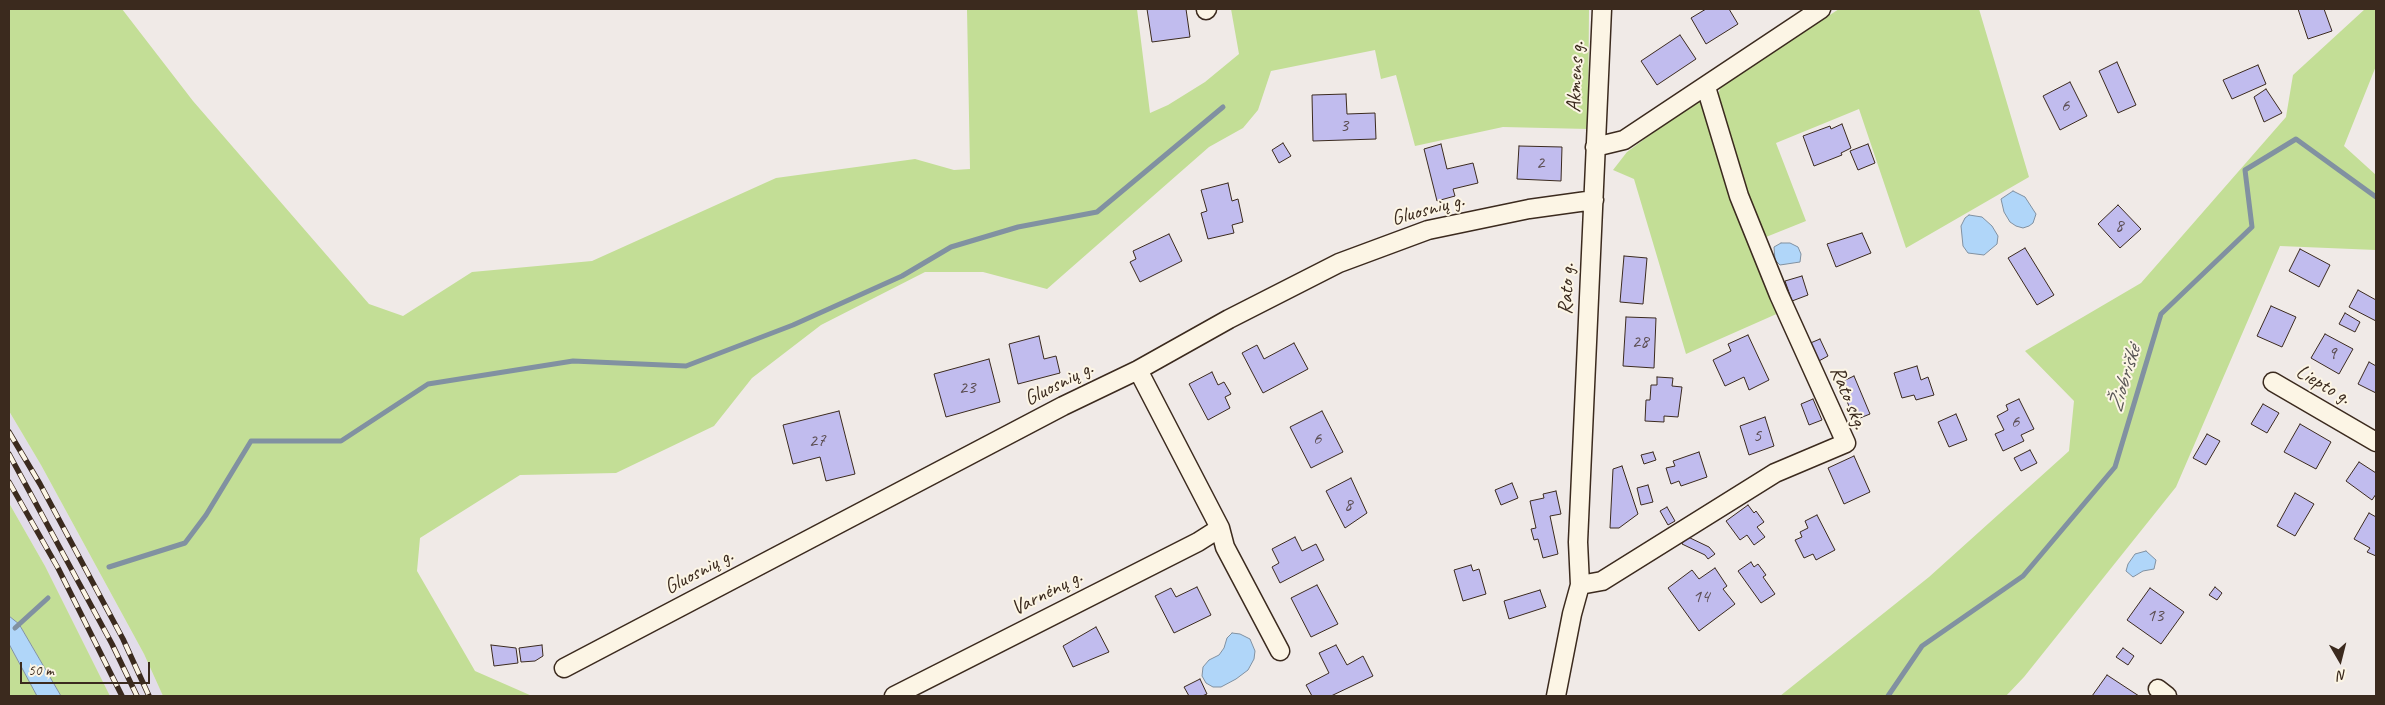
<!DOCTYPE html>
<html>
<head>
<meta charset="utf-8">
<style>
	body { margin:0 }
	#map { position:relative; width:2385px; height:705px; overflow:hidden; background:#f0eae7; font-family:Caveat,sans-serif }
	canvas { display:block }
	.frame { position:absolute; inset:0; border:10px solid #3b2a1e; pointer-events:none }
	.north { position:absolute; left:2315px; top:635px; width:50px; height:50px; -webkit-text-stroke:4px #fcf5e5; paint-order:stroke; rotate:172deg; font-size:14px; font-weight:700; line-height:20px; text-align:center; color:#3b2a1e }
	.north::after { content:''; display:block; margin:auto; width:18px; height:22px; background:#3b2a1e; clip-path:polygon(50% 0,100% 100%,50% 72%,0 100%) }
	.scale { position:absolute; left:20px; top:662px; width:130px; height:22px; box-sizing:border-box; border:2px solid #3b2a1e; border-top:0; padding-left:6px; font-size:15px; line-height:18px; white-space:nowrap; color:#3b2a1e; -webkit-text-stroke:4px #fcf5e5; paint-order:stroke }
</style>
</head>
<body>
<div id="map">
<canvas width="2385" height="705"></canvas>
<div class="frame"></div>
<div class="north">N</div>
<div class="scale">50 m</div>
</div>
<script>
const ctx = document.querySelector('canvas').getContext('2d');
ctx.lineJoin = 'round';
function paint(path, color) { ctx.fillStyle = color; ctx.fill(path, 'evenodd'); }
const shape = rows => new Path2D(rows.map(r => 'M' + r).join(''));
function strokePath(path, color, width, dash) { ctx.strokeStyle = color; ctx.lineWidth = width; ctx.lineCap = dash ? 'butt' : 'round'; ctx.setLineDash(dash || []); ctx.stroke(path); }
function label(font, color, halo, rows, align = 'center') {
  ctx.font = font + ' Caveat,sans-serif'; ctx.lineWidth = 4; ctx.setLineDash([]); ctx.textBaseline = 'middle'; ctx.strokeStyle = halo; ctx.fillStyle = color; for (const [text, x, y, turn = 0] of rows) {
    ctx.save(); ctx.translate(x, y); ctx.rotate((+turn || 0) * Math.PI / 180); ctx.textAlign = isNaN(turn) ? turn : align; if (halo) ctx.strokeText(text, 0, 0); ctx.fillText(text, 0, 0); ctx.restore();
  }
}
paint(shape([
	[9,411,41,465,144,654,163,696,110,696,45,566,9,503]
]), '#e2dce9');
paint(shape([
	[9,9,122,9,193,101,369,304,403,316,472,272,592,261,776,178,915,159,954,170,970,169,967,9,1137,9,1150,113,1168,105,1205,82,1239,54,1231,9,1589,9,1588,129,1503,127,1415,146,1396,75,1381,79,1375,50,1271,71,1258,110,1243,128,1209,147,1047,289,983,272,925,272,821,325,752,378,714,426,616,473,520,475,420,538,417,571,475,671,532,696,163,696,144,654,41,465,9,411],
	[1839,9,1979,9,2029,177,1906,248,1859,109,1776,143,1806,221,1761,239,1717,97,1721,86],
	[2365,9,2376,9,2376,66,2344,146,2376,175,2376,250,2280,246,2176,487,2024,677,2006,696,1780,696,1929,577,2069,451,2074,401,2025,351,2141,283,2286,117,2293,75],
	[1699,102,1703,105,1781,312,1686,354,1634,179,1613,170,1627,152,1693,103],
	[9,503,45,566,110,696,61,696,19,624,9,616],
	[9,644,37,696,9,696]
]), '#c3de96');
const water = shape([
	[2013,191,2025,197,2036,214,2033,223,2029,226,2023,228,2016,226,2010,222,2004,212,2001,199,2013,191],
	[1969,215,1982,217,1992,226,1998,236,1997,244,1984,255,1968,253,1963,246,1961,226,1965,218,1969,215],
	[1781,243,1790,243,1798,247,1801,254,1800,262,1780,265,1775,260,1774,247,1781,243],
	[2146,551,2156,560,2154,569,2143,571,2133,577,2126,571,2128,564,2135,554,2146,551],
	[9,616,19,624,61,696,37,696,9,644,9,616],
	[1232,633,1240,634,1250,639,1255,651,1254,659,1248,670,1236,679,1221,687,1213,687,1206,683,1202,676,1203,667,1209,660,1219,655,1224,648,1227,638,1232,633]
]);
paint(water, '#b0d6f9');
strokePath(water, '#8191a1', 1);
strokePath(shape([
	[109,567,185,543,206,515,251,441,341,441,428,384,573,361,686,366,793,325,902,276,951,247,1018,227,1097,212,1223,107],
	[15,628,48,598],
	[1888,696,1922,646,2023,576,2115,467,2161,314,2252,227,2245,170,2296,139,2376,197]
]), '#8191a1', 5);
const building = shape([
	[1147,9,1186,9,1190,37,1152,42,1147,9],
	[1706,9,1729,9,1738,24,1706,44,1691,18,1706,9],
	[2298,9,2324,9,2332,31,2308,39,2298,9],
	[1680,35,1696,59,1657,85,1641,61,1680,35],
	[2117,62,2136,105,2118,113,2099,71,2117,62],
	[2258,65,2266,84,2232,99,2223,80,2258,65],
	[2070,82,2087,116,2060,130,2043,96,2070,82],
	[2266,89,2282,113,2264,122,2254,97,2266,89],
	[1346,94,1347,114,1375,113,1376,139,1313,141,1312,95,1346,94],
	[1842,124,1851,148,1841,153,1842,155,1814,166,1803,136,1830,126,1831,129,1842,124],
	[1283,143,1291,156,1279,163,1272,150,1283,143],
	[1441,144,1447,169,1473,163,1478,183,1453,189,1455,196,1437,201,1424,149,1441,144],
	[1868,144,1875,163,1858,170,1850,151,1868,144],
	[1519,146,1562,147,1561,181,1517,179,1519,146],
	[1228,183,1232,201,1238,199,1243,222,1232,225,1234,233,1208,239,1201,213,1207,211,1201,190,1228,183],
	[2118,205,2141,229,2120,248,2098,224,2118,205],
	[1862,233,1871,253,1836,267,1827,244,1862,233],
	[1169,234,1182,261,1140,282,1130,262,1136,259,1133,251,1169,234],
	[2025,248,2054,295,2037,305,2008,258,2025,248],
	[2300,249,2330,265,2319,287,2289,271,2300,249],
	[1624,256,1647,258,1643,304,1620,302,1624,256],
	[1802,276,1808,295,1792,301,1785,281,1802,276],
	[2358,290,2376,300,2376,321,2349,307,2358,290],
	[2271,306,2296,317,2282,347,2257,336,2271,306],
	[2345,313,2360,322,2355,332,2339,324,2345,313],
	[1626,317,1656,318,1654,368,1623,366,1626,317],
	[2325,334,2353,349,2339,374,2311,358,2325,334],
	[1748,335,1769,380,1749,390,1744,377,1725,386,1713,360,1731,351,1728,344,1748,335],
	[1039,336,1044,359,1056,356,1060,373,1018,384,1009,344,1039,336],
	[1820,339,1828,356,1817,362,1808,344,1820,339],
	[1294,343,1308,369,1263,393,1242,353,1257,345,1264,359,1294,343],
	[989,359,1000,402,946,417,934,374,989,359],
	[2369,362,2376,366,2376,393,2358,384,2369,362],
	[1917,366,1921,380,1928,377,1934,395,1916,400,1914,395,1902,398,1894,373,1917,366],
	[1212,372,1218,385,1224,382,1231,394,1225,397,1230,408,1208,420,1189,384,1212,372],
	[1854,376,1870,414,1855,420,1839,383,1854,376],
	[1657,377,1673,378,1672,386,1682,387,1678,417,1664,416,1664,422,1645,421,1646,400,1650,400,1651,385,1657,385,1657,377],
	[1813,399,1822,420,1809,425,1801,404,1813,399],
	[2019,399,2034,429,2021,435,2024,441,2003,451,1995,434,2004,430,1997,416,2008,410,2006,405,2019,399],
	[2263,404,2279,413,2267,433,2251,424,2263,404],
	[839,411,855,474,826,481,820,457,793,464,783,425,839,411],
	[1322,411,1343,452,1311,468,1290,427,1322,411],
	[1956,414,1967,440,1949,447,1938,422,1956,414],
	[1765,417,1774,446,1749,455,1740,426,1765,417],
	[2300,424,2331,442,2316,469,2284,452,2300,424],
	[2207,434,2220,441,2206,465,2193,458,2207,434],
	[2030,450,2037,463,2021,471,2014,458,2030,450],
	[1653,452,1656,460,1644,464,1641,455,1653,452],
	[1699,452,1707,477,1681,486,1679,481,1671,484,1666,468,1675,466,1673,461,1699,452],
	[1854,456,1870,492,1844,504,1828,468,1854,456],
	[2359,462,2376,473,2376,494,2372,500,2346,481,2359,462],
	[1622,466,1638,514,1619,528,1610,528,1613,469,1622,466],
	[1351,478,1367,513,1345,528,1326,491,1351,478],
	[1512,483,1518,498,1501,505,1495,490,1512,483],
	[1648,485,1653,502,1641,505,1637,488,1648,485],
	[1556,491,1561,514,1550,516,1558,554,1543,558,1538,539,1534,540,1531,529,1536,528,1530,501,1544,498,1543,494,1556,491],
	[2295,493,2314,504,2295,536,2277,526,2295,493],
	[1748,505,1754,513,1756,511,1764,522,1757,527,1765,537,1754,545,1747,535,1740,540,1726,521,1748,505],
	[1667,507,1675,521,1668,525,1660,511,1667,507],
	[2369,513,2376,517,2376,556,2367,552,2370,548,2354,539,2369,513],
	[1817,515,1835,550,1816,560,1813,554,1804,558,1795,540,1802,537,1800,532,1808,528,1805,521,1817,515],
	[1686,536,1709,547,1715,554,1708,559,1705,555,1682,544,1686,536],
	[1295,537,1302,551,1316,544,1324,560,1280,583,1272,567,1279,563,1272,549,1295,537],
	[1751,562,1754,567,1758,564,1766,575,1763,577,1775,594,1761,603,1738,571,1751,562],
	[1471,565,1473,571,1479,569,1486,594,1463,601,1454,570,1471,565],
	[1715,568,1727,586,1723,589,1735,604,1699,631,1668,588,1692,570,1699,579,1715,568],
	[1317,585,1338,624,1311,637,1291,598,1317,585],
	[1197,587,1211,615,1174,633,1155,596,1171,588,1176,597,1197,587],
	[2215,587,2222,593,2217,600,2209,595,2215,587],
	[2150,588,2184,612,2161,644,2127,620,2150,588],
	[1540,590,1546,607,1509,619,1504,601,1540,590],
	[1096,627,1109,652,1073,667,1063,646,1096,627],
	[491,645,516,648,518,663,494,666,491,645],
	[542,645,543,656,535,661,521,662,519,648,542,645],
	[1336,645,1347,665,1363,656,1373,676,1331,696,1312,696,1306,685,1329,673,1319,653,1336,645],
	[2123,648,2134,656,2128,665,2116,657,2123,648],
	[2107,675,2139,696,2092,696,2107,675],
	[1200,679,1207,694,1202,696,1189,696,1184,687,1200,679]
]);
paint(building, '#c1bcee');
strokePath(building, '#3b2a1e', 1);
const minor = shape([
	[1206,10,1207,9],
	[1595,147,1624,140,1821,9],
	[1138,370,1220,528,1225,547,1280,651],
	[2273,382,2376,442],
	[1580,585,1602,581,1775,473,1846,443,1779,295,1739,196,1706,87],
	[564,668,1063,406,1138,370,1229,319,1339,263,1428,230,1529,209,1594,200],
	[2158,689,2167,696],
	[894,696,1198,542,1220,528],
	[1556,696,1572,614,1580,585,1578,542,1602,9]
]);
strokePath(minor, '#3b2a1e', 21);
strokePath(minor, '#fcf5e5', 18);
const rail = shape([
	[9,432,40,484,123,639,149,696],
	[9,454,112,644,137,696],
	[9,482,58,568,122,696]
]);
strokePath(rail, '#3b2a1e', 5.5);
strokePath(rail, '#fcf5e5', 4, [11]);
label('19px', '#5c4e52', null, [
	["6",2065,106],
	["3",1344,126],
	["2",1540,163],
	["8",2119,226],
	["28",1640,342],
	["9",2332,354],
	["23",967,388],
	["6",2015,422],
	["5",1757,436],
	["6",1317,439],
	["27",817,441],
	["8",1348,505],
	["14",1701,597],
	["13",2155,616]
]);
label('21px', '#3b2a1e', '#fcf5e5', [
	["Akmens g.",1576,77,-87],
	["Gluosnių g.",1428,210,-15],
	["Rato g.",1567,289,-87],
	["Gluosnių g.",1059,384,-27],
	["Liepto g.",2323,385,30],
	["Rato skg.",1848,398,68],
	["Gluosnių g.",699,572,-28],
	["Varnėnų g.",1047,593,-27]
]);
label('italic 22px', '#585555', '#fcf5e5', [
	["Žiobriškė",2125,379,-73]
]);
</script>
</body>
</html>
